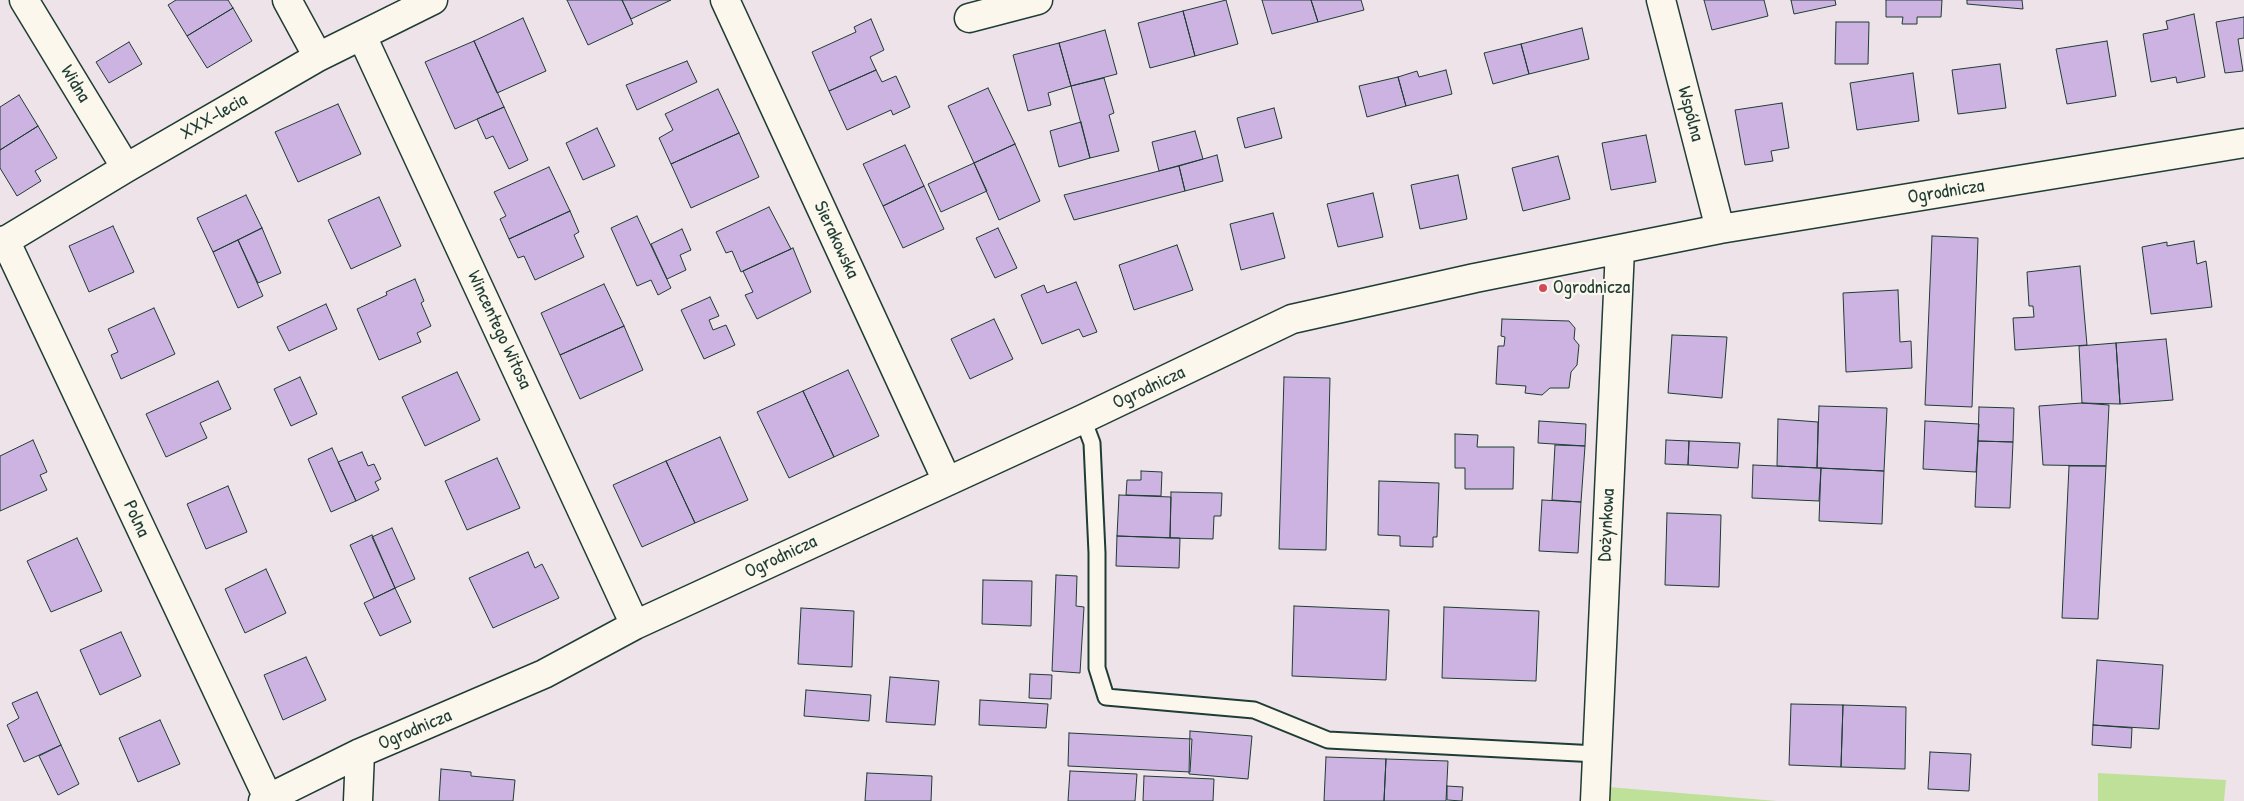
<!DOCTYPE html>
<html>
<head>
<meta charset="utf-8">
<style>
	body { margin:0 }
	canvas { display:block; background:#ede3e9 }
</style>
</head>
<body>
<canvas width="2244" height="801"></canvas>
<script>
const ctx = document.querySelector('canvas').getContext('2d');
ctx.lineJoin = 'round';
function paint(path, color) { ctx.fillStyle = color; ctx.fill(path, 'evenodd'); }
const shape = rows => new Path2D(rows.map(r => 'M' + r).join(''));
function strokePath(path, color, width, dash) { ctx.strokeStyle = color; ctx.lineWidth = width; ctx.lineCap = dash ? 'butt' : 'round'; ctx.setLineDash(dash || []); ctx.stroke(path); }
function label(font, color, halo, rows, align = 'center') {
  ctx.font = font + ' "Patrick Hand",sans-serif'; ctx.lineWidth = 4.5; ctx.setLineDash([]); ctx.textBaseline = 'middle'; ctx.strokeStyle = halo; ctx.fillStyle = color; for (const [text, x, y, turn = 0] of rows) {
    ctx.save(); ctx.translate(x, y); ctx.rotate((+turn || 0) * Math.PI / 180); ctx.textAlign = isNaN(turn) ? turn : align; if (halo) ctx.strokeText(text, 0, 0); ctx.fillText(text, 0, 0); ctx.restore();
  }
}
paint(shape([
	[2098,773,2226,780,2224,801,2098,801],
	[1596,786,1777,801,1595,801]
]), '#bfe099');
const building = shape([
	[176,0,228,0,233,8,187,36,168,5,176,0],
	[567,0,622,0,633,24,588,45,567,0],
	[622,0,671,0,631,19,622,0],
	[1226,0,1238,44,1195,56,1183,11,1226,0],
	[1262,0,1311,0,1318,22,1272,34,1262,0],
	[1311,0,1361,0,1364,10,1318,22,1311,0],
	[1704,0,1764,0,1768,16,1712,30,1704,0],
	[1791,0,1835,0,1836,5,1794,14,1791,0],
	[1886,0,1942,0,1941,17,1917,17,1917,24,1902,24,1903,17,1886,17,1886,0],
	[1967,0,2022,0,2023,9,1967,4,1967,0],
	[233,8,252,41,207,68,187,36,233,8],
	[1183,11,1195,56,1150,68,1138,23,1183,11],
	[2194,14,2205,77,2177,83,2176,77,2151,82,2143,34,2168,29,2166,21,2194,14],
	[2244,17,2244,38,2238,39,2243,71,2225,73,2216,22,2244,17],
	[523,18,546,71,497,93,474,41,523,18],
	[871,19,884,50,870,57,876,70,829,91,812,52,856,32,854,27,871,19],
	[1836,22,1869,22,1868,64,1835,64,1836,22],
	[1582,28,1589,59,1529,74,1521,44,1582,28],
	[1105,30,1117,74,1071,86,1059,43,1105,30],
	[474,41,504,107,455,129,425,62,474,41],
	[2107,41,2116,96,2067,104,2056,49,2107,41],
	[129,42,142,64,109,83,96,62,129,42],
	[1059,43,1071,86,1048,93,1051,105,1028,111,1013,55,1059,43],
	[1521,44,1529,74,1493,84,1484,53,1521,44],
	[687,61,697,82,637,110,626,85,687,61],
	[2000,64,2006,108,1958,114,1952,70,2000,64],
	[876,70,882,82,896,76,910,107,893,115,891,110,847,130,829,91,876,70],
	[1446,70,1452,94,1406,106,1398,77,1417,71,1419,77,1446,70],
	[1913,73,1919,121,1857,130,1850,83,1913,73],
	[1398,77,1406,106,1367,117,1359,86,1398,77],
	[1104,78,1114,113,1109,115,1119,151,1090,158,1071,86,1104,78],
	[988,88,1015,144,974,163,948,106,988,88],
	[718,89,739,133,671,164,659,138,673,130,665,114,718,89],
	[19,95,38,126,0,150,0,107,19,95],
	[1782,103,1789,148,1771,151,1773,161,1745,165,1735,110,1782,103],
	[338,104,361,154,298,182,275,132,338,104],
	[504,107,528,160,509,169,493,136,486,139,477,119,504,107],
	[1274,108,1282,138,1245,148,1237,118,1274,108],
	[1081,122,1090,158,1059,167,1050,131,1081,122],
	[38,126,57,158,35,171,41,181,17,196,0,168,0,150,38,126],
	[597,128,615,166,583,180,566,143,597,128],
	[1195,131,1203,159,1159,171,1152,142,1195,131],
	[739,133,759,177,691,208,671,164,739,133],
	[1646,135,1656,182,1611,190,1602,143,1646,135],
	[1015,144,1040,201,999,220,974,163,1015,144],
	[905,145,924,186,883,206,863,164,905,145],
	[1217,155,1223,181,1185,191,1179,166,1217,155],
	[1558,156,1570,199,1523,211,1512,168,1558,156],
	[974,163,987,191,941,212,928,184,974,163],
	[1179,166,1185,191,1074,220,1064,195,1179,166],
	[549,167,570,211,509,239,500,219,506,216,494,192,549,167],
	[1458,175,1467,219,1420,229,1411,185,1458,175],
	[924,186,944,229,903,248,883,206,924,186],
	[1373,193,1383,237,1338,247,1327,204,1373,193],
	[246,195,262,228,213,252,197,218,246,195],
	[379,197,401,246,351,269,328,220,379,197],
	[769,207,791,249,741,272,732,251,726,253,716,232,769,207],
	[570,211,579,232,574,235,584,257,535,280,524,256,518,258,509,239,570,211],
	[1273,213,1285,258,1241,270,1230,224,1273,213],
	[637,216,671,288,658,295,651,280,637,286,611,228,637,216],
	[113,226,134,272,89,292,69,246,113,226],
	[262,228,281,273,258,283,238,240,262,228],
	[998,228,1017,268,995,278,976,238,998,228],
	[682,229,691,250,680,255,686,270,667,279,651,244,682,229],
	[1932,236,1978,238,1972,407,1925,405,1932,236],
	[238,240,263,296,238,308,213,252,238,240],
	[2194,241,2197,264,2206,261,2212,307,2151,314,2142,247,2167,242,2167,246,2194,241],
	[1177,245,1193,290,1134,310,1119,265,1177,245],
	[793,248,811,292,757,319,745,295,753,292,743,271,793,248],
	[2080,266,2087,345,2015,350,2013,318,2034,317,2033,306,2029,306,2027,272,2080,266],
	[415,279,424,301,421,303,431,326,417,333,421,342,379,360,357,309,387,295,386,292,415,279],
	[1076,282,1097,332,1083,337,1079,329,1042,344,1021,295,1044,285,1047,293,1076,282],
	[604,284,624,326,560,355,541,313,604,284],
	[1898,290,1900,342,1911,341,1912,368,1846,372,1843,293,1898,290],
	[710,297,719,316,709,320,713,330,726,325,735,345,704,359,681,310,710,297],
	[326,304,337,329,289,351,277,327,326,304],
	[154,308,175,354,121,379,111,355,118,352,108,329,154,308],
	[994,319,1013,359,970,379,951,339,994,319],
	[1502,319,1569,321,1575,328,1574,339,1579,345,1577,365,1571,372,1569,388,1550,388,1542,395,1525,393,1526,386,1496,384,1498,346,1504,346,1505,337,1501,336,1502,319],
	[624,326,643,370,580,399,560,355,624,326],
	[1672,335,1727,337,1722,398,1668,393,1672,335],
	[2166,339,2173,400,2120,404,2116,343,2166,339],
	[2116,343,2120,404,2082,403,2079,346,2116,343],
	[848,370,879,436,834,457,803,391,848,370],
	[457,372,480,420,425,446,402,397,457,372],
	[300,377,317,414,291,426,274,389,300,377],
	[1284,377,1330,378,1326,550,1279,549,1284,377],
	[218,381,231,409,200,423,207,438,166,457,146,414,218,381],
	[803,391,834,457,789,478,757,412,803,391],
	[2082,403,2109,405,2106,466,2043,465,2039,406,2082,403],
	[1819,406,1887,408,1884,471,1817,468,1819,406],
	[1979,407,2014,408,2013,442,1978,441,1979,407],
	[1778,419,1818,422,1817,468,1777,466,1778,419],
	[1539,421,1586,424,1585,446,1538,443,1539,421],
	[1925,421,1979,424,1976,472,1923,469,1925,421],
	[1455,434,1478,435,1477,447,1514,447,1513,489,1465,489,1465,468,1455,468,1455,434],
	[720,437,748,500,695,523,666,461,720,437],
	[33,440,47,472,40,475,47,490,0,511,0,456,33,440],
	[1666,440,1689,441,1688,465,1665,464,1666,440],
	[1689,441,1740,443,1738,468,1688,465,1689,441],
	[1978,441,2013,442,2010,508,1975,507,1978,441],
	[1555,445,1585,446,1581,502,1552,500,1555,445],
	[332,448,356,501,331,512,308,459,332,448],
	[362,452,368,466,374,464,381,479,375,482,379,490,356,501,338,462,362,452],
	[497,458,520,508,467,530,445,481,497,458],
	[666,461,695,523,642,547,613,485,666,461],
	[1753,465,1821,468,1819,501,1752,498,1753,465],
	[2069,466,2106,466,2098,619,2062,618,2069,466],
	[1821,468,1884,471,1882,524,1819,521,1821,468],
	[1141,471,1162,472,1161,496,1126,495,1127,480,1141,480,1141,471],
	[1379,481,1439,483,1437,537,1433,537,1433,547,1400,546,1400,536,1378,535,1379,481],
	[228,486,247,532,206,549,187,504,228,486],
	[1171,492,1222,493,1221,516,1214,516,1213,539,1170,538,1171,492],
	[1119,495,1171,497,1170,538,1117,536,1119,495],
	[1542,500,1581,502,1578,553,1539,551,1542,500],
	[1667,513,1721,515,1719,587,1665,585,1667,513],
	[392,528,415,579,395,588,372,537,392,528],
	[372,535,395,588,374,598,350,545,372,535],
	[1117,536,1180,538,1179,568,1116,566,1117,536],
	[77,538,102,591,51,612,27,561,77,538],
	[528,552,535,568,542,564,559,598,493,628,469,578,528,552],
	[266,569,286,613,245,633,225,589,266,569],
	[1056,575,1077,576,1076,606,1084,607,1080,673,1052,671,1056,575],
	[983,580,1032,581,1031,626,982,624,983,580],
	[395,588,411,622,380,636,364,603,395,588],
	[1294,606,1389,610,1386,680,1292,676,1294,606],
	[1444,607,1539,611,1536,681,1442,678,1444,607],
	[801,608,854,611,852,667,798,664,801,608],
	[121,632,141,676,100,695,80,650,121,632],
	[306,657,326,700,283,720,264,675,306,657],
	[2097,660,2163,665,2159,729,2093,725,2097,660],
	[1030,674,1052,675,1051,699,1029,698,1030,674],
	[890,677,939,681,935,725,886,722,890,677],
	[806,690,871,695,869,721,804,716,806,690],
	[37,692,61,745,24,762,7,725,19,718,12,703,37,692],
	[980,700,1048,704,1046,728,979,725,980,700],
	[1791,704,1843,705,1841,767,1789,765,1791,704],
	[1843,705,1906,707,1905,769,1841,767,1843,705],
	[160,720,180,764,138,782,119,738,160,720],
	[2093,725,2132,728,2131,748,2092,745,2093,725],
	[1190,731,1252,736,1248,779,1189,774,1190,731],
	[1069,733,1192,739,1190,772,1068,766,1069,733],
	[61,745,79,784,58,795,39,756,61,745],
	[1930,752,1971,754,1969,791,1928,789,1930,752],
	[1326,757,1386,759,1384,801,1324,801,1326,757],
	[1386,759,1448,761,1446,801,1384,801,1386,759],
	[441,769,471,772,471,776,515,780,513,801,439,801,441,769],
	[1070,771,1137,774,1135,801,1068,801,1070,771],
	[867,773,932,776,931,801,865,801,867,773],
	[1144,776,1214,779,1213,801,1143,801,1144,776],
	[1447,786,1463,787,1462,801,1447,800,1447,786]
]);
paint(building, '#cdb3e1');
strokePath(building, '#1f3d34', 1);
const service = shape([
	[1083,419,1092,443,1097,553,1097,668,1106,697,1254,710,1328,740,1597,754]
]);
const minor = shape([
	[24,0,126,168],
	[287,0,318,57],
	[725,0,947,481],
	[1661,0,1720,229],
	[969,18,1038,0],
	[362,36,635,625],
	[5,240,268,798],
	[0,244,126,168,318,57,433,0],
	[263,801,360,753,544,674,635,625,1083,419,1292,319,1475,278,1720,229,2244,143],
	[358,801,360,753],
	[1595,801,1620,249]
]);
strokePath(service, '#1f3d34', 19);
strokePath(minor, '#1f3d34', 31);
strokePath(service, '#fbf7ec', 15);
strokePath(minor, '#fbf7ec', 28);
for (const [x, y, r, color] of [
	[1543,288,5,"#d1495b"]
]) { const dot = new Path2D(); dot.arc(x, y, r, 0, 2 * Math.PI); ctx.fillStyle = color; ctx.fill(dot); strokePath(dot, '#fbf7ec', 2); }
label('19px', '#1f3d34', '#fbf7ec', [
	["Widna",75,84,59],
	["Wspólna",1690,114,75],
	["XXX-lecia",214,117,-30],
	["Ogrodnicza",1946,192,-9],
	["Sierakowska",836,240,65],
	["Wincentego Witosa",499,330,65],
	["Ogrodnicza",1149,388,-25],
	["Polna",136,519,65],
	["Dożynkowa",1607,525,-87],
	["Ogrodnicza",781,557,-25],
	["Ogrodnicza",415,730,-23]
]);
label('19px', '#1f3d34', '#fbf7ec', [
	["Ogrodnicza",1553,288]
], 'left');
</script>
</body>
</html>
